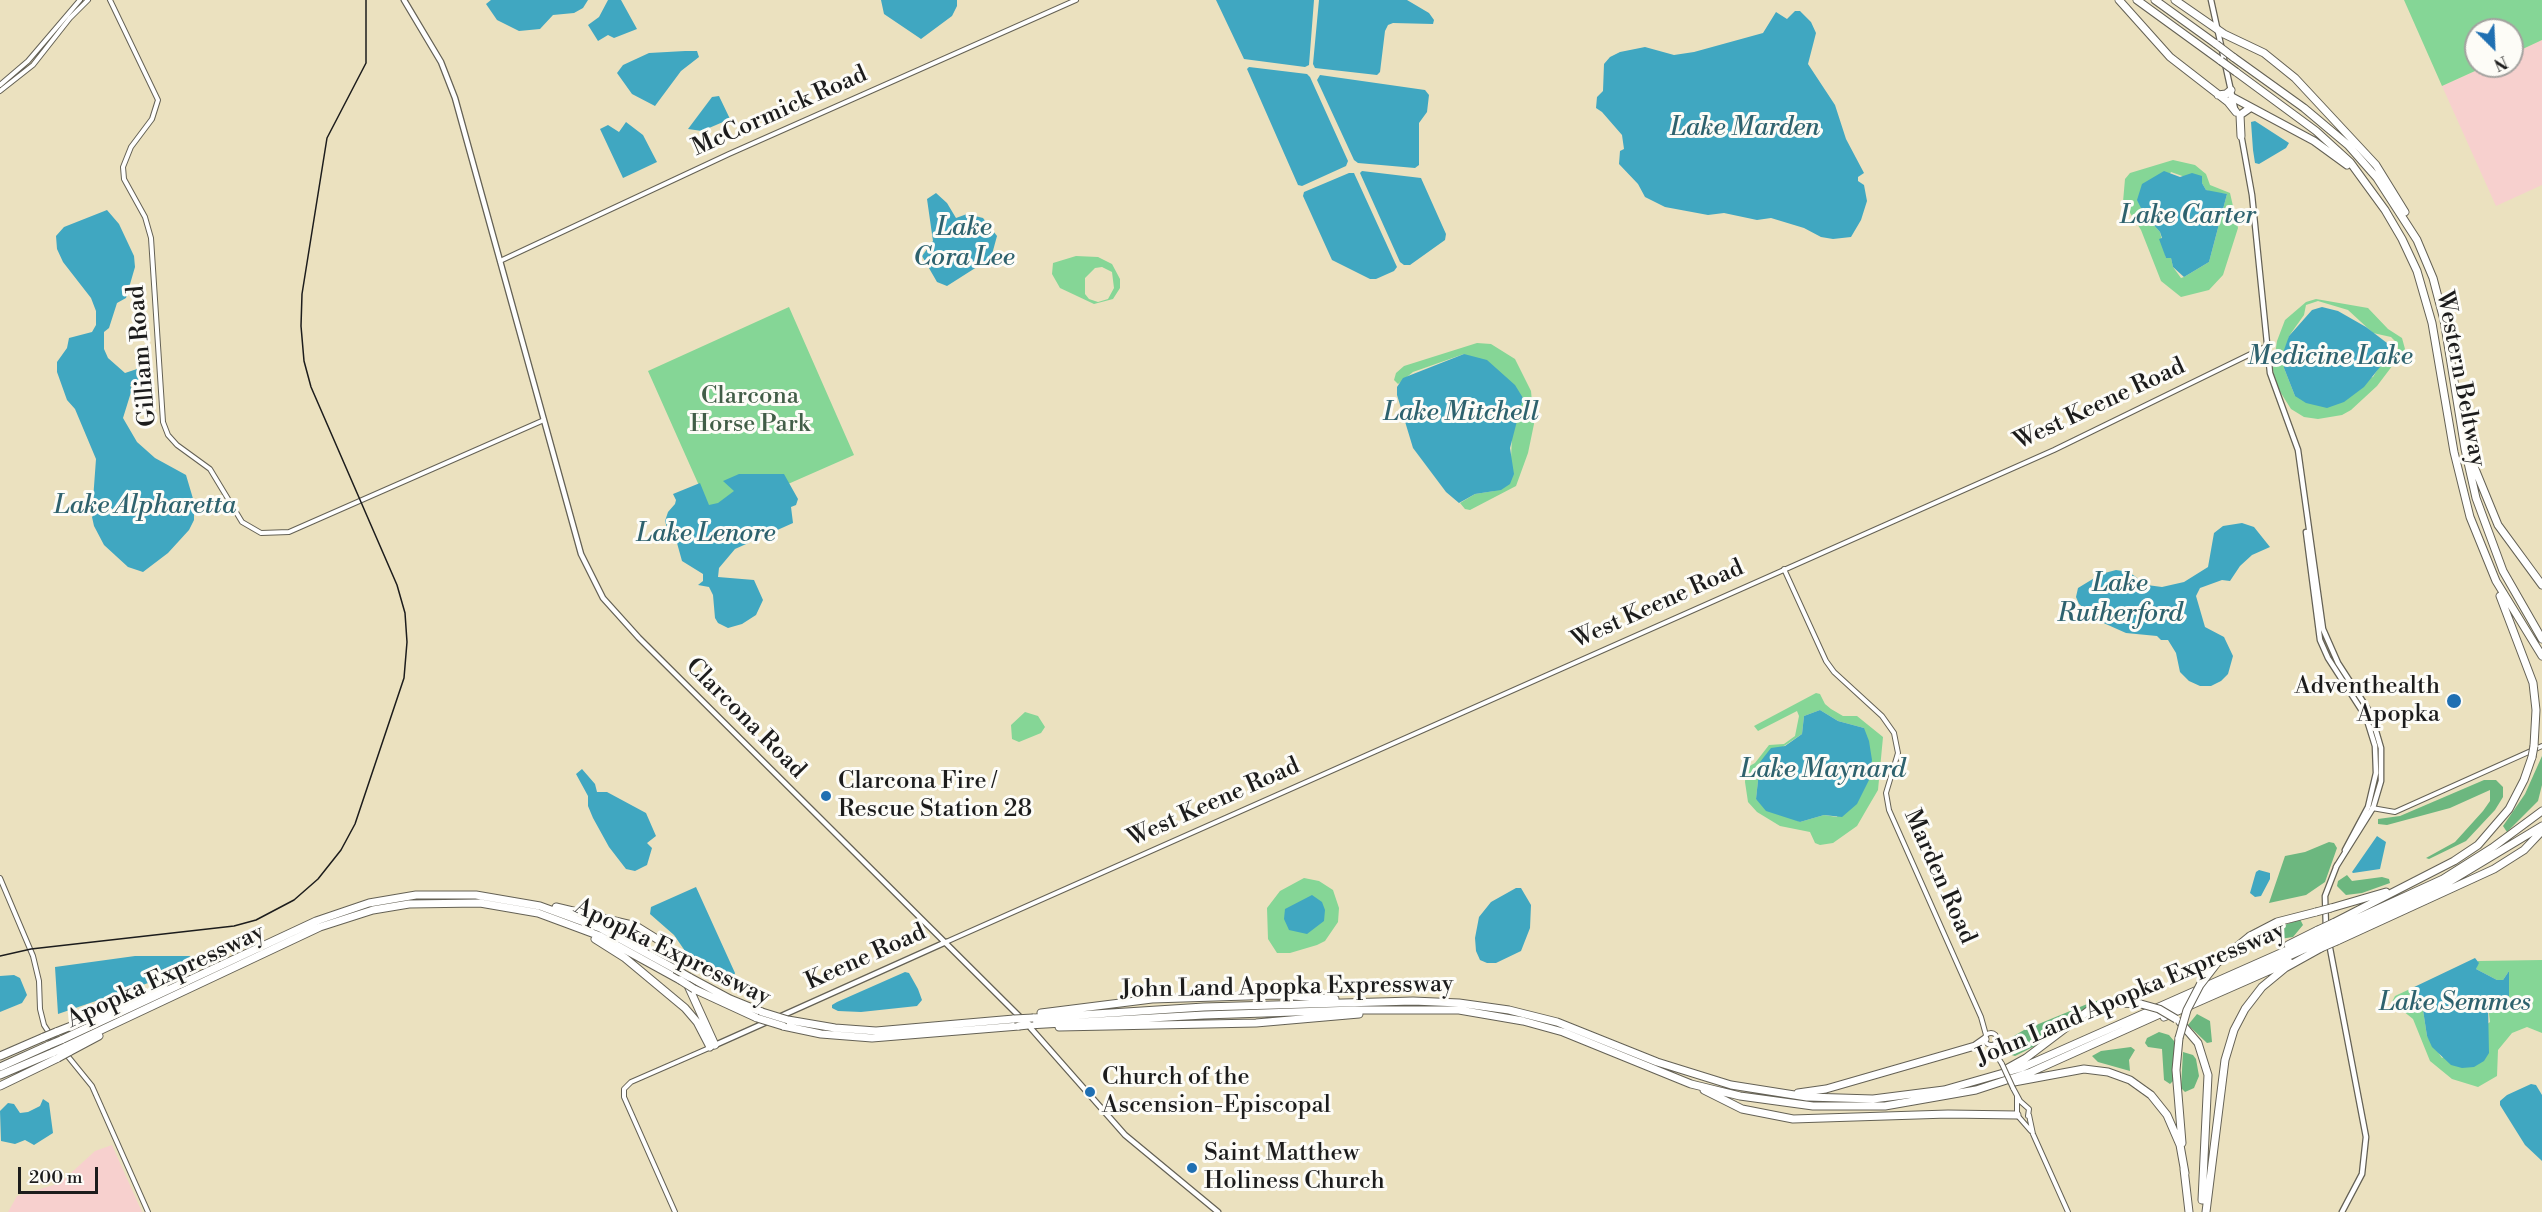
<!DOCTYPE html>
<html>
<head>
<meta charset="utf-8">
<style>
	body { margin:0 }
	#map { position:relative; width:2542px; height:1212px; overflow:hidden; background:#ebe1bf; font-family:"Libre Bodoni",serif }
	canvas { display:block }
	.north { position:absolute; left:2464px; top:18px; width:60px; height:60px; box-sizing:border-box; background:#fdfcf7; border:2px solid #a3a29f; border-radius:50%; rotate:156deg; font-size:16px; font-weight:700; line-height:24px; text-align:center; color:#1c1c1c }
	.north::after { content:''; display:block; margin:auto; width:21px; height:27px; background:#1f6fb2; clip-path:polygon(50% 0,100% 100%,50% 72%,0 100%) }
	.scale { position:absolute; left:18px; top:1167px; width:80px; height:27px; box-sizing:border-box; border:3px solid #1c1c1c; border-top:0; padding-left:8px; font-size:18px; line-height:21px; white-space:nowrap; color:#1c1c1c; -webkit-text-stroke:4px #fdfcf7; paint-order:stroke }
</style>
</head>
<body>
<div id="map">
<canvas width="2542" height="1212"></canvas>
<div class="north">N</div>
<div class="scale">200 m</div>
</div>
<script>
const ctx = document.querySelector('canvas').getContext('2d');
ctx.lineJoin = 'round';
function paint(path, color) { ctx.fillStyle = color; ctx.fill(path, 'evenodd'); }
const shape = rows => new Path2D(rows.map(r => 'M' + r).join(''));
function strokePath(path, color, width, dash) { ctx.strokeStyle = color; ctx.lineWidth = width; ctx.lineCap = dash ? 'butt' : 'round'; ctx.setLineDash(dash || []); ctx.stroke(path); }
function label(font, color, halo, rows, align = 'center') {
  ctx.font = font + ' "Libre Bodoni",serif'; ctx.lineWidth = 6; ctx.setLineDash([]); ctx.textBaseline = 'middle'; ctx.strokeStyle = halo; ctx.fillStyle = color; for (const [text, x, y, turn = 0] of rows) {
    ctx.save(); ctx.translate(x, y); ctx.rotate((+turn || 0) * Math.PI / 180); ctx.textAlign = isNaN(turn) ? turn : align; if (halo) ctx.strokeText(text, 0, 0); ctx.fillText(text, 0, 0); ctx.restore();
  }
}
paint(shape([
	[2542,40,2542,185,2496,206,2442,86,2486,66,2512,66,2512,54],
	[112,1145,142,1212,8,1212,17,1196,60,1183,95,1151]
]), '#f7d0ce');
paint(shape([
	[2404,0,2542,0,2542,40,2512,54,2512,30,2476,30,2476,66,2486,66,2442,86],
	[2173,160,2195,165,2206,174,2210,185,2230,193,2238,228,2223,275,2209,290,2181,297,2161,281,2141,230,2123,202,2125,179,2130,173],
	[2171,172,2202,183,2206,190,2214,193,2227,194,2209,262,2184,277,2181,278,2173,267,2171,258,2166,258,2160,232,2144,214],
	[1076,256,1098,257,1112,264,1120,279,1120,288,1113,299,1094,304,1060,288,1052,274,1053,263],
	[1102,267,1112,272,1114,288,1108,299,1098,302,1089,299,1085,294,1085,278,1095,268],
	[2316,299,2368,308,2388,329,2402,338,2405,349,2377,386,2351,410,2342,415,2318,419,2304,417,2291,409,2274,382,2273,368,2277,341,2285,320,2306,302],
	[2318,301,2348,310,2373,333,2391,337,2398,344,2398,350,2379,367,2373,377,2295,396,2284,368,2289,336,2304,315,2306,305],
	[789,307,854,455,713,517,648,371],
	[1477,343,1491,344,1515,359,1531,391,1534,424,1528,453,1516,486,1470,510,1465,509,1460,503,1475,494,1494,491,1511,459,1512,435,1464,354,1413,372,1398,384,1394,380,1396,373,1404,366],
	[1816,693,1820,694,1825,704,1831,709,1843,716,1857,716,1883,737,1878,790,1868,807,1857,826,1833,843,1820,845,1815,843,1810,832,1780,826,1757,812,1748,802,1745,782,1746,768,1755,763,1769,745,1784,744,1795,736,1799,716,1797,711,1758,731,1754,726],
	[1820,710,1838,721,1864,728,1837,817,1824,815,1800,822,1756,799,1760,762,1802,734,1804,716],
	[1025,712,1038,716,1045,727,1041,733,1019,742,1012,739,1011,725],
	[1304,878,1319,881,1333,890,1339,908,1338,922,1325,941,1317,945,1290,953,1277,953,1268,939,1267,908,1280,891],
	[2542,960,2542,1033,2527,1027,2512,1033,2498,1050,2497,1076,2478,1087,2452,1079,2430,1061,2413,1019,2392,1002,2395,996,2410,989,2423,1010,2427,1036,2442,1058,2490,1022,2488,1005,2490,1001,2495,999,2506,1002,2509,998,2509,971,2503,980,2497,980,2476,969,2478,961]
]), '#85d696');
paint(shape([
	[2542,756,2542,785,2538,801,2507,832,2503,826,2525,794],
	[2484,780,2496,780,2503,787,2503,797,2495,810,2466,841,2429,859,2426,858,2455,842,2483,811,2490,801,2490,790,2450,808,2387,825,2378,824,2378,819,2400,816],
	[2329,842,2334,843,2337,848,2325,882,2306,895,2269,903,2285,856,2305,852],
	[2347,875,2352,881,2382,877,2389,879,2390,883,2362,893,2346,895,2337,886,2338,881],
	[2300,919,2303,925,2293,937,2248,944,2262,934],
	[2134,995,2146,997,2108,999,2089,1006,2033,1047,2015,1056,2008,1054,2012,1050,2007,1040,2024,1030,2092,1002,2118,996],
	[2197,1014,2210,1021,2212,1042,2207,1043,2188,1025],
	[2159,1032,2169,1035,2174,1041,2174,1080,2170,1084,2164,1080,2162,1049,2148,1047,2145,1043,2147,1038],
	[2131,1047,2135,1050,2129,1060,2130,1071,2098,1062,2092,1056,2101,1051],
	[2183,1052,2193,1055,2196,1059,2199,1076,2194,1088,2185,1092,2181,1088]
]), '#6cb77f');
paint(shape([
	[491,0,588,0,583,8,574,13,553,15,540,29,519,31,497,20,486,4],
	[608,0,621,0,637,29,614,38,608,35,598,41,588,25,599,17],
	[881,0,957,0,957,6,952,16,921,39,884,14],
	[1216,0,1314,0,1309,65,1305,67,1244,59],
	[1319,0,1407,0,1429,13,1434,20,1433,24,1393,23,1388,25,1385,31,1380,72,1377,75,1315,68,1313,64],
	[1795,11,1800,11,1811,22,1816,33,1808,64,1835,105,1846,139,1864,173,1858,177,1858,181,1864,185,1867,201,1861,220,1851,237,1833,239,1821,237,1804,228,1771,218,1757,220,1724,213,1708,215,1665,207,1645,197,1638,184,1619,164,1620,151,1624,149,1622,135,1602,112,1596,108,1597,97,1603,91,1604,64,1610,57,1620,52,1645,47,1674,55,1694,52,1763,33,1776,12,1787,19],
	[685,51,697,51,699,57,681,71,655,106,632,94,617,73,623,65,649,53],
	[1249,67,1307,74,1310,77,1348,161,1346,166,1302,186,1298,185,1247,69],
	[1320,75,1425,90,1429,95,1427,112,1419,123,1419,165,1415,168,1358,163,1354,160,1317,80],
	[719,96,730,119,702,131,688,129,712,97],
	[2255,121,2289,143,2286,148,2259,164,2255,163,2253,150,2251,122],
	[626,122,643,135,657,162,623,178,600,129,608,125,619,132],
	[1362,171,1421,178,1446,234,1445,240,1410,265,1404,265,1400,262,1360,173],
	[2164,171,2180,177,2192,173,2202,176,2202,183,2206,190,2227,194,2209,262,2184,277,2173,267,2171,258,2166,258,2159,239,2162,238,2160,232,2144,214,2137,200,2142,184],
	[1349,173,1354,173,1397,267,1394,271,1376,279,1370,279,1332,260,1303,196,1304,192],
	[936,193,947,203,956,218,967,214,983,218,997,236,991,258,947,286,937,282,922,256,933,241,927,199],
	[107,210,119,224,134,256,135,267,126,298,117,303,109,328,104,332,104,349,108,358,125,373,140,368,145,382,140,386,130,385,132,389,123,418,137,442,155,458,186,475,194,502,194,520,189,530,168,553,143,572,128,567,104,545,94,526,92,517,97,511,93,500,96,459,75,409,67,400,57,372,57,362,67,348,69,338,92,332,96,325,96,311,91,298,63,262,57,249,56,236,64,227],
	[2322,307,2338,311,2366,327,2387,343,2392,352,2364,387,2344,402,2327,408,2306,403,2295,396,2284,368,2283,353,2289,336,2297,327,2312,310],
	[1464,354,1487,360,1515,385,1523,398,1510,448,1514,474,1510,484,1501,490,1475,494,1459,503,1446,492,1413,448,1397,395,1397,387,1403,378],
	[739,474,784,474,798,499,796,505,791,507,793,523,735,549,719,568,718,577,754,580,763,600,756,615,742,624,728,628,718,623,715,618,713,595,709,587,698,585,703,581,703,574,682,561,677,543,668,531,665,521,668,512,675,504,676,500,673,494,700,483,709,505,718,503,734,491,723,481],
	[2242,523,2254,527,2270,547,2252,555,2240,566,2230,581,2222,580,2200,588,2196,596,2205,627,2224,637,2233,656,2228,674,2221,681,2211,686,2200,686,2189,681,2180,672,2176,653,2168,640,2161,640,2157,636,2126,633,2099,621,2079,604,2076,597,2078,588,2101,574,2116,570,2129,572,2147,585,2162,587,2184,582,2208,567,2214,533,2223,526],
	[1820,710,1838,721,1864,728,1869,741,1872,760,1869,780,1857,804,1842,817,1824,815,1800,822,1766,811,1756,799,1760,762,1771,748,1785,746,1802,734,1804,716],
	[582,769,595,784,597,792,607,792,646,813,656,836,647,843,652,848,647,865,635,871,626,869,609,847,593,818,588,806,588,796,576,774],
	[2377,836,2386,842,2380,869,2353,873,2352,872],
	[2259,870,2270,873,2270,879,2261,896,2255,897,2250,893,2256,872],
	[696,887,735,973,733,981,728,982,694,964,674,935,650,914,651,907],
	[1516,888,1521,888,1531,905,1530,928,1521,951,1496,963,1487,963,1480,960,1476,951,1475,938,1479,917,1491,902],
	[1312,895,1322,902,1325,910,1324,921,1307,934,1289,930,1284,919,1285,909],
	[135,956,201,956,159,975,154,981,58,1014,55,967],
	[2475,958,2479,963,2476,969,2497,980,2503,980,2509,971,2509,998,2504,1003,2495,999,2488,1005,2489,1053,2484,1061,2474,1067,2462,1068,2451,1065,2432,1047,2427,1036,2423,1010,2410,989],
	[905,972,909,973,918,989,922,1000,917,1006,861,1012,838,1011,832,1008,832,1005,837,1002],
	[14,975,20,978,27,995,22,1003,0,1012,0,976],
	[2531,1084,2536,1085,2542,1095,2542,1161,2525,1145,2500,1105,2500,1101,2507,1095],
	[43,1099,49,1103,53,1133,34,1145,25,1140,15,1144,1,1141,0,1111,8,1103,14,1104,20,1113,28,1112,40,1106]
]), '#40a7c1');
const tertiary = shape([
	[110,0,158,100,152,119,131,147,123,167,124,179,145,217,151,238,163,422,168,435,177,445,210,469,242,522,261,533,289,532,544,420],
	[0,85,28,61,80,0],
	[0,91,33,65,70,18,88,0],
	[500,261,729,154,1076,0],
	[1784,569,1826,661,1834,672,1882,716,1894,733,1898,753,1886,793,1889,810,1981,1017,1986,1035],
	[2372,808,2395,812,2542,746],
	[0,878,33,956,39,981,40,1009,44,1025,55,1042],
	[946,942,2054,450,2267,346],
	'1985 1039a6 6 0 1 1 12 0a6 6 0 1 1-12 0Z',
	[1991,1046,2002,1064],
	[66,1054,92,1086,148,1212],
	[2013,1088,2020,1101,2029,1109,2028,1116],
	[2017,1096,2017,1115,2031,1131],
	[2029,1115,2033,1134,2068,1212],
	[675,1212,624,1097,624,1089,631,1082,709,1048]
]);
const secondary = shape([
	[404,0,441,62,455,98,581,554,603,598,639,638,1022,1019],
	[2211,0,2235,109],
	[2241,134,2252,195,2270,373,2298,450,2323,629,2338,663,2371,714,2381,748,2381,781,2373,808,2336,867],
	[2306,532,2320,640,2328,658,2366,717,2375,746,2376,773,2368,807,2345,850],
	[2326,929,2325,896,2337,865],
	[2329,943,2366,1137,2362,1174,2342,1212],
	[779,1017,946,942],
	[1028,1025,1125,1135,1218,1212],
	[713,1046,769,1021]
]);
const motorway = shape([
	[2119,0,2170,57,2228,102,2236,112],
	[2137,0,2221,61],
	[2155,0,2216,44],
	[2175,0,2224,34,2264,53,2295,78,2376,165,2405,212],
	[2233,57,2304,108,2348,145,2377,178,2417,240,2433,278,2444,320,2465,449,2476,498,2503,571,2542,639],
	[2236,72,2316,131,2350,162,2385,210,2402,239,2417,271,2432,323,2454,452,2470,517,2496,581,2542,656],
	[2218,95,2226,94,2231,90],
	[2232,97,2314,141,2347,165],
	[2241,136,2240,115,2250,108],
	[2473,464,2498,525,2542,585],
	[2500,596,2533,683,2536,710,2534,746],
	[556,907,636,926,665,944,675,957,715,1045],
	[2331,908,2386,892],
	[2333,923,2454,861,2478,845,2509,809,2524,780,2532,757],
	[2334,929,2443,879,2492,848,2542,811],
	[2335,935,2444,885,2542,826],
	[2250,936,2277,922,2316,912],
	[595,939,625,958,685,1008,697,1022,710,1047],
	[2337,941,2494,869,2524,850,2542,831],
	[2288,945,2318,930],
	[689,977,730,999,762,1012],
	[694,989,757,1018],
	[1041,1013,1152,999,1278,995,1335,999],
	[2164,1017,2289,962],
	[1033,1018,1204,1007,1413,1001,1459,1003,1509,1010,1557,1022,1657,1062,1731,1085,1807,1097,1873,1099,1944,1090,2021,1068,2319,936],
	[788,1020,835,1028,876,1031,1014,1019],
	[2180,1022,2198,1043,2208,1075,2202,1200],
	[1028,1025,1204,1015,1355,1010,1459,1010,1523,1021,1563,1032,1691,1084,1740,1096,1813,1106,1885,1106,1976,1090,2031,1072,2320,942],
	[783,1026,821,1034,872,1038,1019,1026],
	[1059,1027,1256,1023,1359,1014],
	[56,1032,165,989],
	[2179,1038,2176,1070,2182,1143],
	[61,1040,316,921,369,903,416,895,476,895,540,906,600,928,675,969],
	[65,1047,320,927,373,910,409,904,480,903,538,913,600,936,680,980],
	[69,1052,99,1036],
	[0,1056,44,1037],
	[0,1067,49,1045],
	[2008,1068,2026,1058,2088,1011,2119,1003,2141,1004],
	[0,1075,54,1052],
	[2014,1082,2084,1069,2108,1072,2130,1080,2151,1095,2167,1115,2180,1145,2185,1173],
	[0,1086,58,1058],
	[1704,1090,1742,1109,1793,1119,1948,1114,2017,1115],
	[1798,1093,1826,1089,1944,1055,1975,1046,1985,1039],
	[2184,1169,2189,1212],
	[2206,1212,2225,1060,2234,1030,2245,1009,2262,987,2285,968,2321,948]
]);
strokePath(tertiary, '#646155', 6);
strokePath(secondary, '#646155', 7);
strokePath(motorway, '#646155', 9);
strokePath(tertiary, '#fff', 4);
strokePath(secondary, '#fff', 4.5);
strokePath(motorway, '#fff', 7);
strokePath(shape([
	[0,956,31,949,234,926,256,920,294,900,318,879,341,850,355,824,404,678,407,642,405,613,397,585,311,387,304,361,301,326,302,294,327,138,366,63,366,0]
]), '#1c1c1c', 1.5);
const tertiaryBridge = shape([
	[2002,1064,2013,1088]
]);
const motorwayBridge = shape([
	[2216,44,2233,57],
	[2221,61,2236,72],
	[2532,757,2534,746],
	[2316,912,2331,908],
	[2318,930,2333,923],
	[2319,936,2334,929],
	[2320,942,2335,935],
	[2321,948,2337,941],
	[675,969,689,977],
	[680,980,694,989],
	[2141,1004,2159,1009,2176,1019],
	[762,1012,788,1020],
	[757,1018,783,1026],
	[1014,1019,1033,1018],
	[1019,1026,1028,1025],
	[44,1037,56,1032],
	[2179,1038,2187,1010,2200,985,2217,963,2250,936],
	[49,1045,61,1040],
	[54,1052,65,1047],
	[58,1058,69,1052]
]);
strokePath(tertiaryBridge, '#646155', 6, []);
strokePath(motorwayBridge, '#646155', 9, []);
strokePath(tertiaryBridge, '#fff', 4);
strokePath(motorwayBridge, '#fff', 7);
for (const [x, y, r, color] of [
	[2454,701,8,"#1f6fb2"],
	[826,796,6,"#1f6fb2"],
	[1090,1092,6,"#1f6fb2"],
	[1192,1168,6,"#1f6fb2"]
]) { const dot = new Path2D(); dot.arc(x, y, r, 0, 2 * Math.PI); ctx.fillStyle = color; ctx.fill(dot); strokePath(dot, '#fdfcf7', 2); }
label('24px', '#1c1c1c', '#fdfcf7', [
	["McCormick Road",780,112,-24],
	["Gilliam Road",143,356,-95],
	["Western Beltway",2460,379,79],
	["West Keene Road",2100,405,-25],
	["West Keene Road",1658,605,-24],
	["Clarcona Road",745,719,45],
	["West Keene Road",1214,803,-24],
	["Marden Road",1939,877,66],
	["Apopka Expressway",672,953,26],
	["Keene Road",866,958,-24],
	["Apopka Expressway",166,977,-25],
	["John Land Apopka Expressway",1287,988,-1],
	["John Land Apopka Expressway",2131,995,-23]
]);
label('24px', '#415d47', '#fdfcf7', [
	["Clarcona",750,397],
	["Horse Park",750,425]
]);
label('24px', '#1c1c1c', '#fdfcf7', [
	["Adventhealth",2440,687,"right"],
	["Apopka",2440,715,"right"],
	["Clarcona Fire /",838,782],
	["Rescue Station 28",838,810],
	["Church of the",1102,1078],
	["Ascension-Episcopal",1102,1106],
	["Saint Matthew",1204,1154],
	["Holiness Church",1204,1182]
], 'left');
label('italic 26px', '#2e626e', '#fdfcf7', [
	["Lake Marden",1745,129],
	["Lake Carter",2188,217],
	["Lake",964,229],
	["Cora Lee",964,259],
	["Medicine Lake",2330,358],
	["Lake Mitchell",1461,414],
	["Lake Alpharetta",145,507],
	["Lake Lenore",706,535],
	["Lake",2120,585],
	["Rutherford",2120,615],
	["Lake Maynard",1823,771],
	["Lake Semmes",2455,1004]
]);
</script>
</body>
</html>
